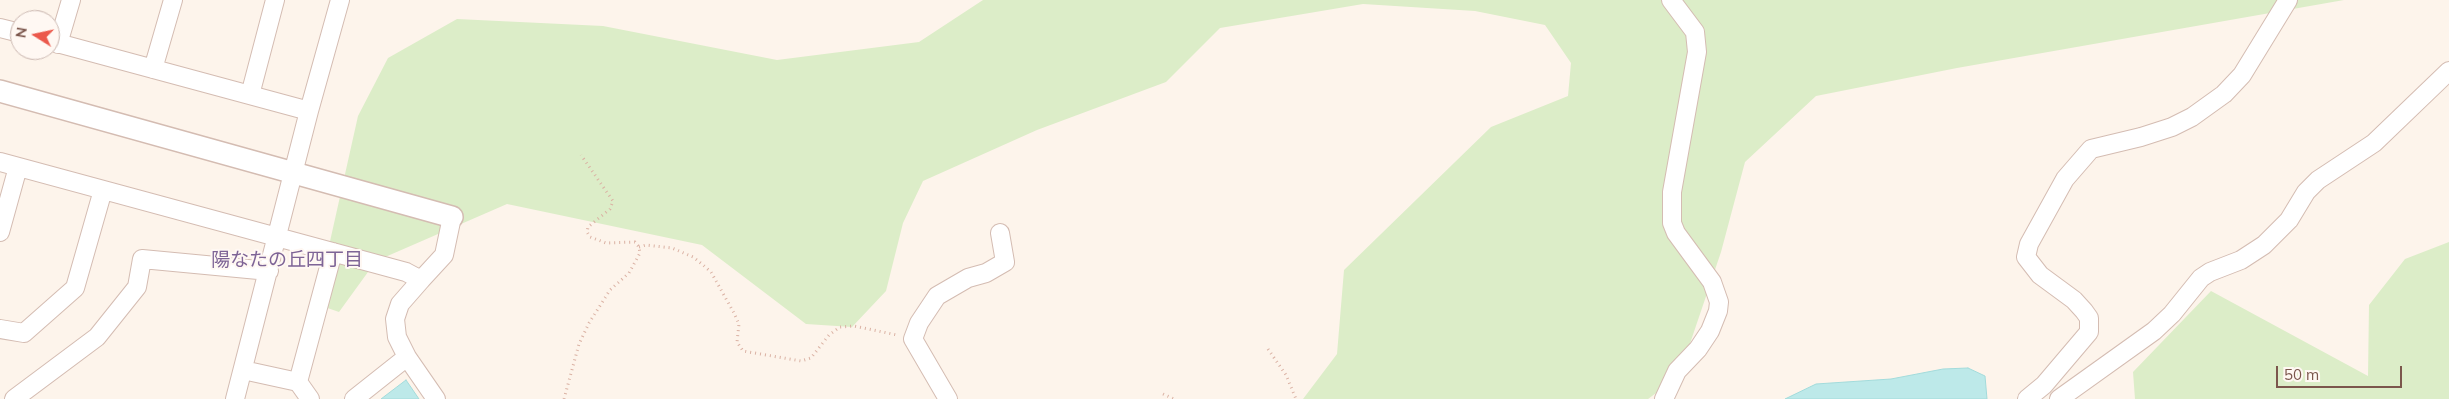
<!DOCTYPE html>
<html>
<head>
<meta charset="utf-8">
<style>
	body { margin:0 }
	#map { position:relative; width:2449px; height:399px; overflow:hidden; background:#fdf4eb; font-family:Mulish,sans-serif }
	canvas { display:block }
	.north { position:absolute; left:10px; top:10px; width:50px; height:50px; box-sizing:border-box; background:#fff8f3; border:1px solid #cab7b0; border-radius:50%; rotate:280deg; font-size:14px; font-weight:700; line-height:20px; text-align:center; color:#7b564c }
	.north::after { content:''; display:block; margin:auto; width:18px; height:22px; background:#eb594c; clip-path:polygon(50% 0,100% 100%,50% 72%,0 100%) }
	.scale { position:absolute; left:2276px; top:366px; width:126px; height:22px; box-sizing:border-box; border:2px solid #7b564c; border-top:0; padding-left:6px; font-size:15px; line-height:18px; white-space:nowrap; color:#7b564c; -webkit-text-stroke:4px #fff8f3; paint-order:stroke }
</style>
</head>
<body>
<div id="map">
<canvas width="2449" height="399"></canvas>
<div class="north">N</div>
<div class="scale">50 m</div>
</div>
<script>
const ctx = document.querySelector('canvas').getContext('2d');
ctx.lineJoin = 'round';
function paint(path, color) { ctx.fillStyle = color; ctx.fill(path, 'evenodd'); }
const shape = rows => new Path2D(rows.map(r => 'M' + r).join(''));
function strokePath(path, color, width, dash) { ctx.strokeStyle = color; ctx.lineWidth = width; ctx.lineCap = dash ? 'butt' : 'round'; ctx.setLineDash(dash || []); ctx.stroke(path); }
function label(font, color, halo, rows, align = 'center') {
  ctx.font = font + ' Mulish,"Noto Sans JP",sans-serif'; ctx.lineWidth = 4; ctx.setLineDash([]); ctx.textBaseline = 'middle'; ctx.strokeStyle = halo; ctx.fillStyle = color; for (const [text, x, y, turn = 0] of rows) {
    ctx.save(); ctx.translate(x, y); ctx.rotate((+turn || 0) * Math.PI / 180); ctx.textAlign = isNaN(turn) ? turn : align; if (halo) ctx.strokeText(text, 0, 0); ctx.fillText(text, 0, 0); ctx.restore();
  }
}
paint(shape([
	[983,0,2344,0,1957,68,1816,96,1745,162,1721,252,1679,376,1648,399,1303,399,1337,354,1344,270,1491,127,1568,96,1571,63,1545,25,1475,11,1363,4,1220,28,1166,82,1037,130,923,181,903,223,886,291,852,327,806,324,702,245,507,204,376,261,339,312,316,304,358,116,388,58,457,19,603,26,777,60,919,42],
	[2449,242,2449,399,2135,399,2133,372,2211,291,2368,376,2369,305,2405,259]
]), '#dcedc8');
const water = shape([
	[1968,368,1985,376,1987,399,1785,399,1816,384,1891,379,1943,369,1968,368],
	[406,380,419,399,381,399,406,380]
]);
paint(water, '#bde9e9');
strokePath(water, '#a3dbdb', 1);
const minor = shape([
	[0,28,20,33],
	[50,41,309,111],
	[58,44,71,0],
	[153,69,173,0],
	[250,95,275,0],
	[0,162,406,272,421,280,400,304,395,319,397,337,407,357,436,399],
	[0,232,18,167],
	[421,280,444,255,452,217],
	[0,329,24,333,75,288,103,190],
	[243,370,298,382,310,399],
	[298,382,333,252],
	[14,399,97,337,137,287,142,259,269,271],
	[235,399,309,111,340,0],
	[354,399,407,357],
	[948,399,913,339,919,323,937,296,968,278,986,273,1005,262,1000,233],
	[1664,399,1677,371,1698,349,1710,331,1718,311,1719,302,1712,282,1676,233,1672,223,1672,192,1697,52,1695,32,1671,0],
	[2027,399,2044,385,2089,332,2089,318,2084,311,2074,300,2040,275,2026,257,2029,244,2065,179,2091,149,2141,137,2172,127,2192,117,2224,94,2242,75,2288,0],
	[2059,399,2154,331,2172,314,2201,278,2210,272,2241,260,2264,245,2289,220,2306,192,2318,180,2374,143,2449,71]
]);
const tertiary = shape([
	[0,91,452,217]
]);
strokePath(minor, '#d4bcb2', 20);
strokePath(tertiary, '#d4bcb2', 24);
strokePath(shape([
	[639,247,646,245,672,248,693,257,702,264,711,272,734,313,739,324,737,342,743,351,801,361,811,358,829,335,840,327,854,326,897,335],
	[1268,349,1286,375,1296,399],
	[1163,394,1174,399],
	[564,399,579,344,589,323,610,290,629,273,640,253,639,247,635,242,606,243,590,237,587,232,588,227,610,209,613,201,581,155]
]), '#dab1a3', 3, [1, 4]);
strokePath(minor, '#fff', 18);
strokePath(tertiary, '#fff', 21);
label('19px', '#7e6496', '#fff8f3', [
	["陽なたの丘四丁目",287,260]
]);
</script>
</body>
</html>
